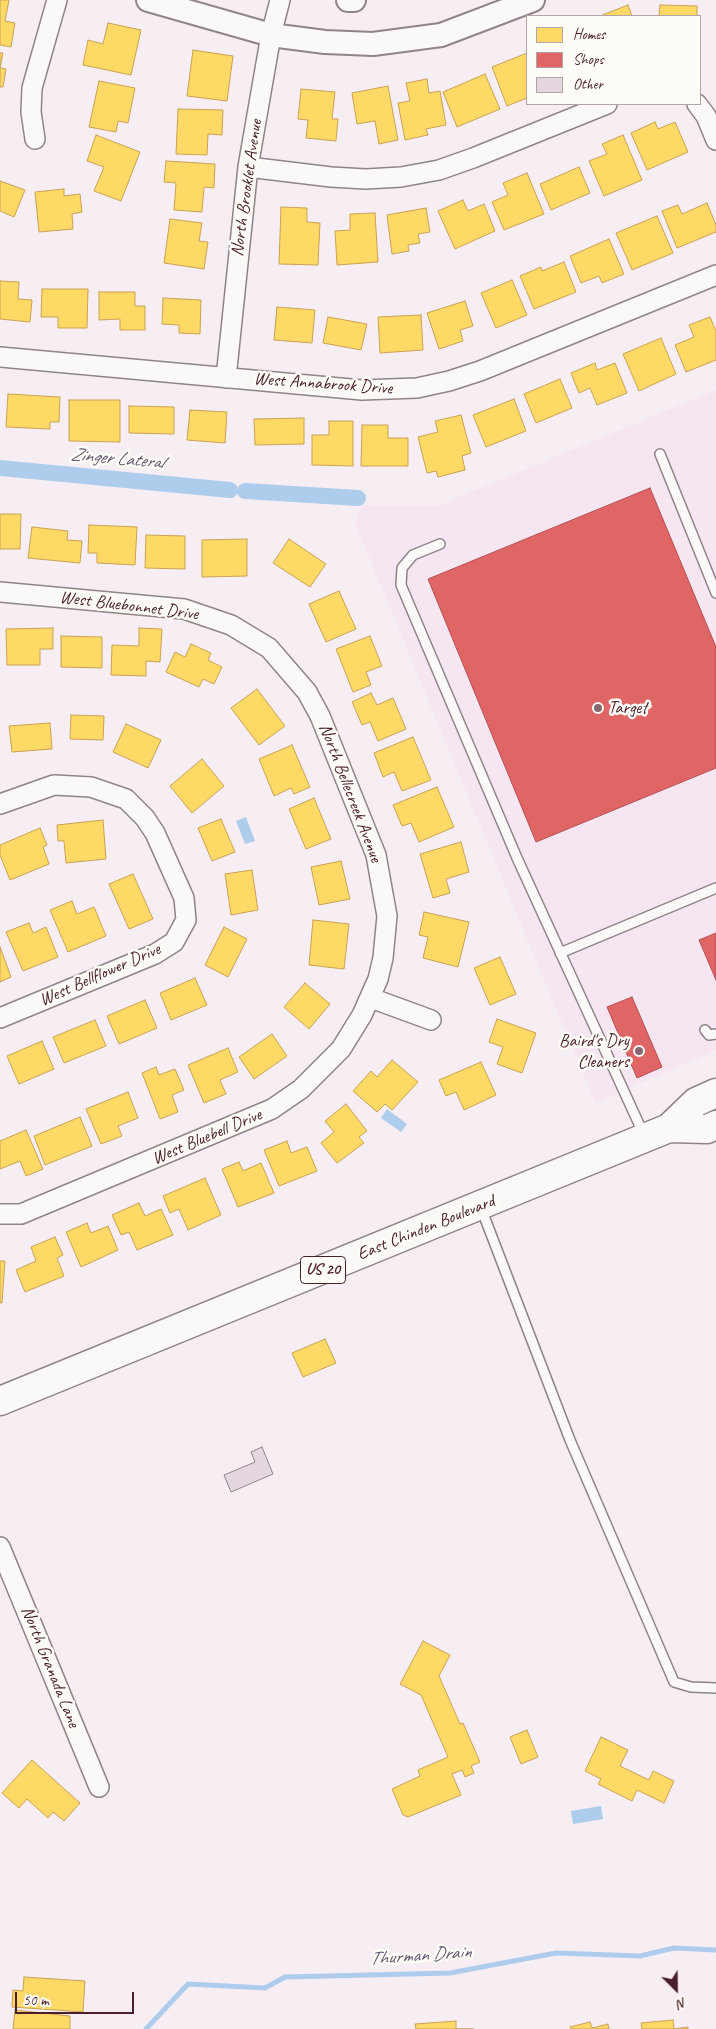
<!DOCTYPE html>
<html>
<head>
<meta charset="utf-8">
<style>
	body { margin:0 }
	#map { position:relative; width:716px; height:2029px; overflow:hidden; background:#f6eef2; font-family:Caveat,sans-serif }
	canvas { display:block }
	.legend { position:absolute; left:526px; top:15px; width:175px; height:90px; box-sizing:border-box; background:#fdfcf7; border:1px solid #b5a4a5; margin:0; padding:6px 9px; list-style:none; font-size:15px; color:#4a1f2b }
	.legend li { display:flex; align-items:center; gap:10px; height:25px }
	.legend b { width:25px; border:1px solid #b5a4a5 }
	.north { position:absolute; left:651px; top:1964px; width:50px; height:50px; -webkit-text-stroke:4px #fdfcf7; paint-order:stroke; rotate:157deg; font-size:14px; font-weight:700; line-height:20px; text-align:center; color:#4a1f2b }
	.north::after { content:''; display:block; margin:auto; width:18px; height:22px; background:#4a1f2b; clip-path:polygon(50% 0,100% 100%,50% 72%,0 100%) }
	.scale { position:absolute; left:15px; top:1992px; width:119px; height:22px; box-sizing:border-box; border:2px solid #4a1f2b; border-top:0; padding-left:6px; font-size:15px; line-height:18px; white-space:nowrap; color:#4a1f2b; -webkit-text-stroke:4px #fdfcf7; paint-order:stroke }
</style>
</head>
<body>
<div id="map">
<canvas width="716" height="2029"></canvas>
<ul class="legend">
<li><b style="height:14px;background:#ffd966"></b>Homes</li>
<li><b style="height:14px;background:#e06666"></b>Shops</li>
<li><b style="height:14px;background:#e5d7e0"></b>Other</li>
</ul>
<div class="north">N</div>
<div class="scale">50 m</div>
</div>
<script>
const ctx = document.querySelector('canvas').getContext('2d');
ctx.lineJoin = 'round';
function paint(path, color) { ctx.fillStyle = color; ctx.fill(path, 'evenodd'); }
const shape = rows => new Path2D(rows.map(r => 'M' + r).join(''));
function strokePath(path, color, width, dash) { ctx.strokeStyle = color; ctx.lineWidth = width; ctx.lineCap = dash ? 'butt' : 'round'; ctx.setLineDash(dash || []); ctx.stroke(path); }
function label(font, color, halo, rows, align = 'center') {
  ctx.font = font + ' Caveat,sans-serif'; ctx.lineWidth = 5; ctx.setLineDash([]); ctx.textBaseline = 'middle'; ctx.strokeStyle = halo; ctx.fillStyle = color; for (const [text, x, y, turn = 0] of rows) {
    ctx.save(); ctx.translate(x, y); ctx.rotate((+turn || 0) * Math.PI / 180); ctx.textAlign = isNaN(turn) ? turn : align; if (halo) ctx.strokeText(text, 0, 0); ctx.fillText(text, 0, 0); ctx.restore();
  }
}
paint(shape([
	[716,390,716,1050,595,1103,355,523,362,505,440,505]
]), '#f6e6f1');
paint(shape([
	[246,817,255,841,245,844,236,821],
	[387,1109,407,1124,401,1132,381,1118],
	[601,1806,603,1819,573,1824,571,1811]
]), '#aeccec');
const homes = shape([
	[0,0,9,0,5,21,15,23,11,47,0,45,0,0],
	[628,5,632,16,600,16,628,5],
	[660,5,697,6,697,16,659,16,660,5],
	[108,23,141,30,131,75,83,65,88,40,103,44,108,23],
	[193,50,233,56,227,101,187,96,193,50],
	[0,53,3,53,0,68,6,69,3,87,0,87,0,53],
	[527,53,527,98,507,106,492,67,527,53],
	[485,74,500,109,457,127,443,92,485,74],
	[427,79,429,93,440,91,446,125,426,129,428,135,405,140,398,103,410,101,406,83,427,79],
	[99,81,135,88,128,123,118,121,116,132,89,127,99,81],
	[388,86,398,140,379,144,375,121,357,124,352,93,388,86],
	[301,89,335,92,332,119,338,119,336,141,306,138,308,120,298,119,301,89],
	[178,109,223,110,222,135,208,134,207,155,176,154,178,109],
	[655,122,658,129,675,122,688,152,647,170,631,133,655,122],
	[96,135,140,152,121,201,94,191,104,167,87,161,96,135],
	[623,135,642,180,604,196,589,161,607,154,602,144,623,135],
	[166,161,215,164,214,188,204,187,202,212,174,210,176,183,164,182,166,161],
	[579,167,590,193,551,210,540,184,579,167],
	[527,173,544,214,504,230,492,202,508,195,503,183,527,173],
	[0,181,25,190,14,217,0,211,0,181],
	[64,189,64,196,80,194,82,212,72,214,73,229,39,232,35,192,64,189],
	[463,200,468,211,484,204,495,231,455,249,438,211,463,200],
	[707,203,716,225,716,232,677,248,662,211,678,205,682,214,707,203],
	[281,207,307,208,307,222,320,223,318,265,279,264,281,207],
	[426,208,430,232,418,234,420,243,408,245,409,251,392,254,387,215,426,208],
	[375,213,378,262,337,265,335,231,350,230,350,214,375,213],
	[657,216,673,253,632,270,616,233,657,216],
	[170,219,202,223,199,241,208,242,204,269,164,263,170,219],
	[609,239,624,274,602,283,599,276,581,283,570,256,609,239],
	[564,262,576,292,534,309,520,276,541,267,542,271,564,262],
	[512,280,527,315,496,328,481,293,512,280],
	[0,281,19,282,18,299,32,300,30,322,0,319,0,281],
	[42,289,88,289,87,328,58,328,58,317,41,317,42,289],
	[99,292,135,292,135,306,145,306,145,330,120,330,120,319,99,320,99,292],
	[163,298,201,300,200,334,179,333,179,325,162,324,163,298],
	[465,301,473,326,460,330,463,341,439,349,427,313,465,301],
	[277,307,315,310,312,343,274,340,277,307],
	[421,315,423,350,380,353,378,317,421,315],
	[328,317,367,324,361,350,323,343,328,317],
	[710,317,716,331,716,360,686,372,675,345,694,337,689,325,710,317],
	[661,338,676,374,639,391,623,354,661,338],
	[595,363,597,370,615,363,627,393,597,405,590,388,579,393,571,373,595,363],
	[560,379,572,408,536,423,524,394,560,379],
	[8,394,60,397,59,422,50,422,50,429,6,427,8,394],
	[514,399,526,431,486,447,473,415,514,399],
	[69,400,120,400,120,442,69,441,69,400],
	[129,406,174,407,174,434,129,433,129,406],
	[190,410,227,412,225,443,187,440,190,410],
	[461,415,471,453,462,456,465,470,438,477,436,471,427,473,418,437,438,432,435,421,461,415],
	[304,418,304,444,255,445,254,419,304,418],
	[329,421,353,421,353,466,312,465,312,435,329,435,329,421],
	[362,425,388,425,388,438,408,438,408,466,361,466,362,425],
	[0,514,21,514,20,549,0,549,0,514],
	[89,525,137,527,135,565,97,563,97,553,88,553,89,525],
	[32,527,68,531,67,540,82,541,80,563,28,558,32,527],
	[146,535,185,536,185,569,145,568,146,535],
	[247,539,247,576,202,577,202,540,247,539],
	[289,539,326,564,310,587,273,563,289,539],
	[339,591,356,629,326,642,309,604,339,591],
	[53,628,53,649,40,649,40,665,7,665,6,629,53,628],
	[139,628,162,629,160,662,146,661,146,676,111,675,112,645,139,646,139,628],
	[61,636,102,637,102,668,61,667,61,636],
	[370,636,382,666,366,672,371,685,353,692,336,649,370,636],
	[191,644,211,653,208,660,222,667,214,684,203,679,199,687,166,672,175,652,185,657,191,644],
	[257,689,285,726,259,745,231,708,257,689],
	[371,693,377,705,393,698,406,729,378,741,370,722,362,725,352,702,371,693],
	[71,715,104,716,103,740,70,739,71,715],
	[50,723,52,749,12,752,9,726,50,723],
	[126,724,161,740,148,768,113,752,126,724],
	[413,737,431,780,402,791,394,772,383,777,374,753,413,737],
	[292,745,310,787,294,794,291,788,274,796,259,759,292,745],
	[202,759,224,786,192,813,170,786,202,759],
	[437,787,454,827,419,842,411,823,402,826,393,805,437,787],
	[314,798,331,839,306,849,289,809,314,798],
	[221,819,235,852,212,861,198,828,221,819],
	[103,820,106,859,66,863,64,841,58,841,57,825,103,820],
	[40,828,47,845,43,847,49,864,10,880,0,855,0,845,40,828],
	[461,842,469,872,446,879,450,893,433,898,420,854,461,842],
	[341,861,350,899,319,905,311,867,341,861],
	[252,870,258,910,231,915,225,874,252,870],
	[133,874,153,919,129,929,109,884,133,874],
	[72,901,77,914,94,907,106,936,68,952,50,910,72,901],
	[424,912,469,922,458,967,423,958,428,937,419,935,424,912],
	[313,920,349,924,344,969,309,965,313,920],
	[29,923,33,933,46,927,58,957,23,971,6,932,29,923],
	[224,927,247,939,228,977,205,965,224,927],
	[0,947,11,977,0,982,0,947],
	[500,957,516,994,490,1005,474,968,500,957],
	[195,978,207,1005,171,1020,160,993,195,978],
	[305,983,330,1004,309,1029,284,1007,305,983],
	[145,1000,157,1028,119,1044,107,1016,145,1000],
	[497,1019,536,1033,522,1073,497,1064,503,1047,489,1042,497,1019],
	[95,1020,106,1046,64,1063,53,1037,95,1020],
	[272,1034,287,1056,254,1079,239,1057,272,1034],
	[42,1041,54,1069,19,1084,7,1056,42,1041],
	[228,1048,238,1072,220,1080,226,1094,204,1103,188,1065,228,1048],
	[392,1060,418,1082,392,1110,385,1104,377,1112,353,1091,371,1071,377,1077,392,1060],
	[481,1062,496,1095,464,1110,456,1092,446,1096,439,1080,481,1062],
	[156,1067,159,1075,175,1069,184,1090,172,1095,178,1112,160,1119,142,1073,156,1067],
	[128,1092,138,1118,118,1126,122,1136,101,1144,86,1109,128,1092],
	[346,1104,367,1131,359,1137,364,1143,337,1163,321,1143,334,1132,325,1121,346,1104],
	[80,1117,92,1146,45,1165,34,1136,80,1117],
	[26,1130,43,1169,26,1176,20,1161,0,1169,0,1141,26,1130],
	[287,1141,291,1153,307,1147,317,1171,279,1186,264,1150,287,1141],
	[239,1162,243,1171,261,1163,274,1193,238,1207,222,1169,239,1162],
	[205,1178,221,1215,188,1230,179,1209,170,1213,163,1196,205,1178],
	[139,1203,145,1216,161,1209,173,1235,137,1250,129,1232,121,1235,112,1215,139,1203],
	[87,1223,91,1233,108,1226,118,1250,81,1267,66,1232,87,1223],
	[55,1237,63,1255,57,1258,64,1276,25,1292,16,1270,36,1261,31,1247,55,1237],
	[0,1261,5,1261,2,1303,0,1303,0,1261],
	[325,1339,336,1363,303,1377,292,1353,325,1339],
	[423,1641,450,1655,439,1676,460,1724,463,1723,480,1762,471,1766,474,1773,465,1777,462,1770,452,1774,461,1795,408,1817,403,1815,392,1789,420,1776,418,1770,448,1757,421,1695,400,1684,423,1641],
	[527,1730,538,1757,521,1764,510,1737,527,1730],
	[601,1737,628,1750,620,1766,649,1780,653,1771,674,1781,664,1803,637,1790,632,1801,598,1784,601,1779,585,1771,601,1737],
	[32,1760,80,1803,64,1821,53,1812,48,1818,27,1799,19,1808,2,1793,32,1760],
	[24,1977,85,1981,83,2012,12,2007,13,1990,23,1991,24,1977],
	[15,2010,70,2016,70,2029,13,2029,15,2010],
	[673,2020,674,2029,688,2027,688,2029,642,2029,641,2023,673,2020],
	[456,2021,456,2029,474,2029,416,2029,415,2024,456,2021],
	[590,2022,592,2028,608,2024,609,2029,571,2029,570,2027,590,2022]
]);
paint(homes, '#ffd966');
strokePath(homes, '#c9a154', 1);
const shops = shape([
	[650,488,716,647,716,768,536,842,428,579,650,488],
	[716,933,716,980,699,940,716,933],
	[632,997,662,1067,637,1078,607,1007,632,997]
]);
paint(shops, '#e06666');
strokePath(shops, '#b35154', 1);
strokePath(shape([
	[146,2029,188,1984,265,1988,285,1977,450,1973,556,1953,640,1956,674,1948,716,1950]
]), '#aeccec', 5);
strokePath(shape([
	[0,468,230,490],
	[245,491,358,498]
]), '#aeccec', 16);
const building = shape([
	[262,1447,273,1474,231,1492,224,1475,255,1462,251,1452,262,1447]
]);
paint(building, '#e5d7e0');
strokePath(building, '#908488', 1);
const service = shape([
	[660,454,716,593],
	[440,544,413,555,402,568,401,585,517,858,644,1135],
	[560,953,716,888],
	[705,1030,709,1035,716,1034],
	[481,1208,570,1440,674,1682,691,1687,716,1688]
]);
const minor = shape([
	[697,104,706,116,716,140],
	[35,139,31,112,32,88,57,0],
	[248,167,331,177,366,179,401,177,439,170,473,158,607,104],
	[0,357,362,390,417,388,449,381,480,371,716,275],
	[226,378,248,167,271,35,280,0],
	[0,592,184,609,231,625,269,648,307,692,320,716,376,855,387,916,383,958,378,979,362,1015,341,1049,301,1089,272,1109,21,1214,0,1214],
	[0,804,54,785,91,787,126,799,145,818,155,833,184,898,186,920,174,942,155,954,0,1018],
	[371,998,431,1020],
	[0,1547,99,1787]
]);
const tertiary = shape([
	[148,0,271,35,325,42,373,44,441,35,533,0],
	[348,0,354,0]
]);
const primary = shape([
	[669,1128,696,1102,716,1093],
	[0,1401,669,1128,707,1129,716,1125]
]);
strokePath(service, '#908488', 12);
strokePath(minor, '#908488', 22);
strokePath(tertiary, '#908488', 26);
strokePath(primary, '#908488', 31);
strokePath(service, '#faf9f8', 9);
strokePath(minor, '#faf9f8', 19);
strokePath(tertiary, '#faf9f8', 22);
strokePath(primary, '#faf9f8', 28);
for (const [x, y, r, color] of [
	[598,708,5,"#866771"],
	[639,1051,5,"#866771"]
]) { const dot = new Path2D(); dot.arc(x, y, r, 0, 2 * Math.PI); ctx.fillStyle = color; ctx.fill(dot); strokePath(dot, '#fdfcf7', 2); }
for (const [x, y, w] of [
	[323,1270,45]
]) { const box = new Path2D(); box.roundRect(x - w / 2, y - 13.5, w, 27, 4); ctx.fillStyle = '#fdfcf7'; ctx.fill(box); strokePath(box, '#4a1f2b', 1); }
label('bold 16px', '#4a1f2b', null, [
	["US 20",323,1270]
]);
label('18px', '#4a1f2b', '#fdfcf7', [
	["North Brooklet Avenue",247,188,-82],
	["West Annabrook Drive",323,384,4],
	["West Bluebonnet Drive",129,606,7],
	["North Bellecreek Avenue",350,793,69],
	["West Bellflower Drive",100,975,-24],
	["West Bluebell Drive",207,1137,-23],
	["East Chinden Boulevard",426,1228,-22],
	["North Granada Lane",50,1667,68]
]);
label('18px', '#4a1f2b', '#fdfcf7', [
	["Target",608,708],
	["Baird's Dry",629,1041,"right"],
	["Cleaners",629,1062,"right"]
], 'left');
label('italic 19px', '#62566e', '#fdfcf7', [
	["Zinger Lateral",117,459,5],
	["Thurman Drain",420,1956,-4]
]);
</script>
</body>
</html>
